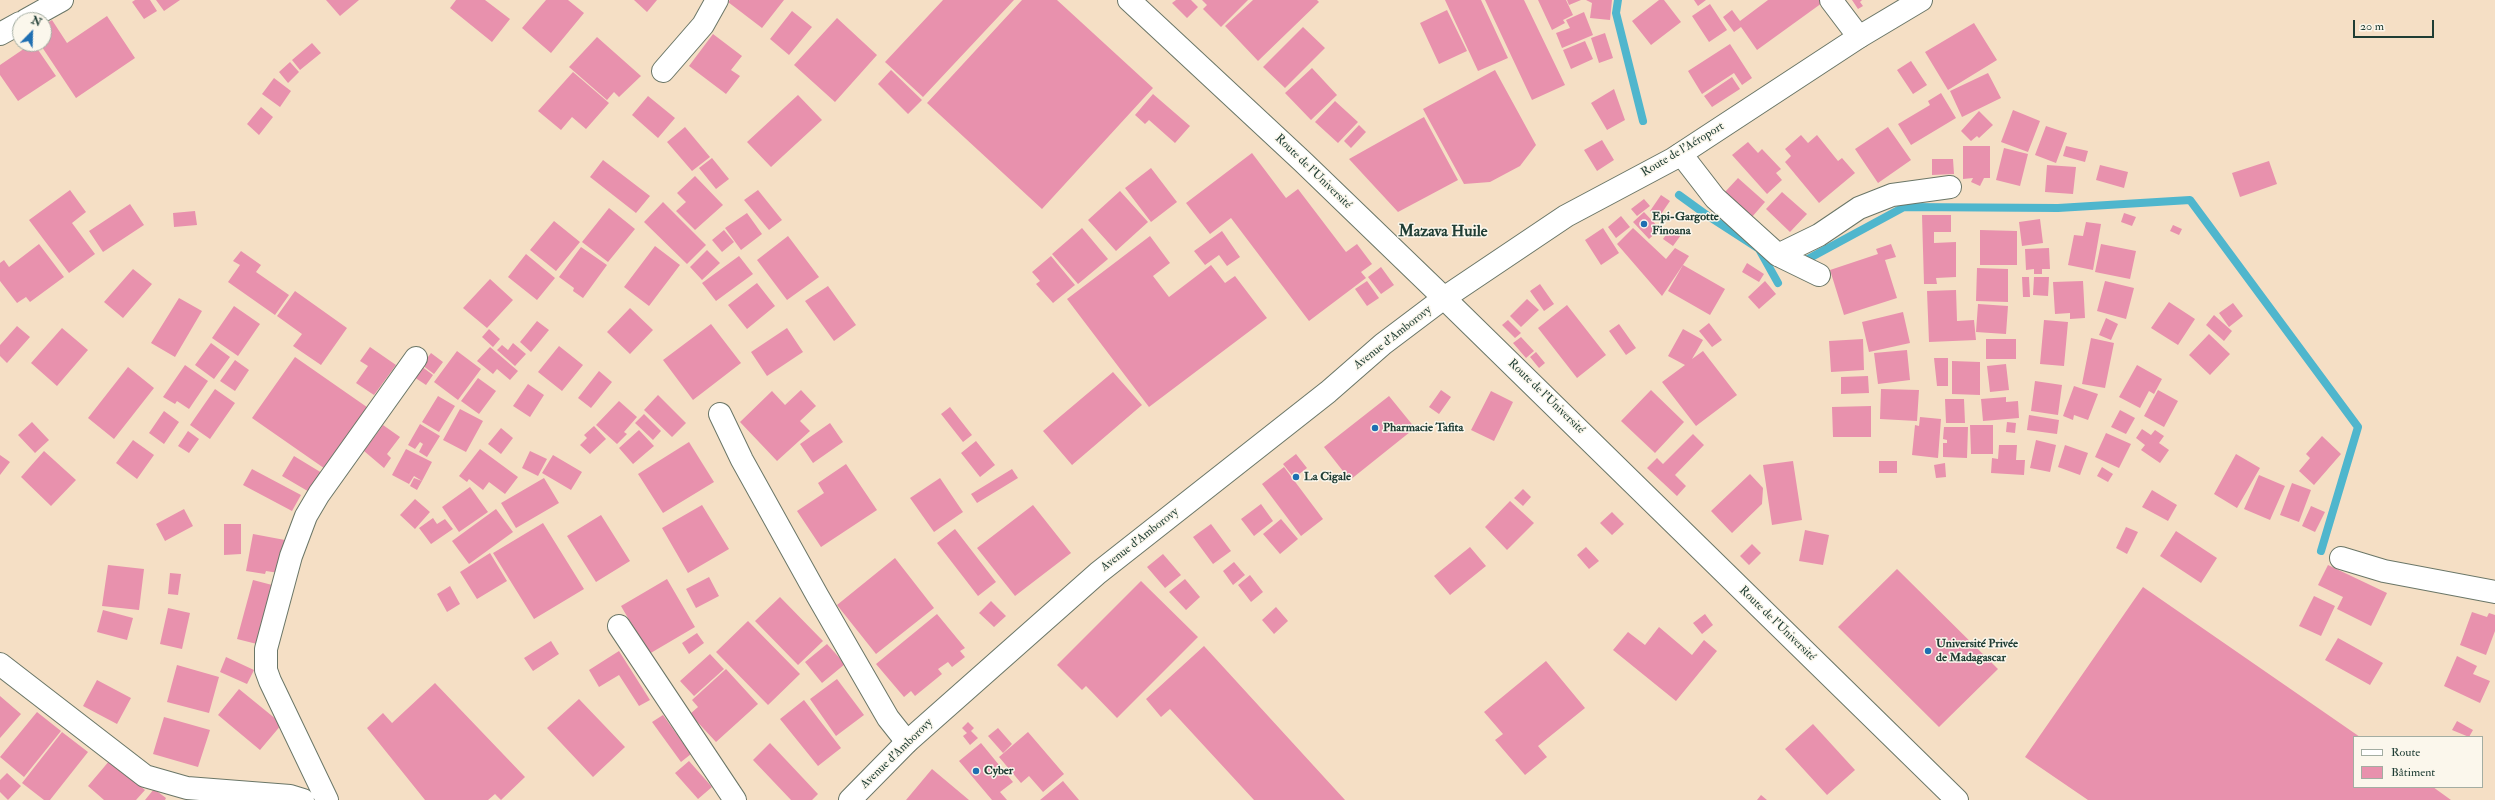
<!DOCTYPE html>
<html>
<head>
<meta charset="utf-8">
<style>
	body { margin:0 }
	#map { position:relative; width:2495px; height:800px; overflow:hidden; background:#f5dfc5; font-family:"IM FELL Double Pica",serif }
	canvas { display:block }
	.legend { position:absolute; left:2353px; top:736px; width:130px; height:52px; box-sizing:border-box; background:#fbf7ec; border:1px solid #a3ada2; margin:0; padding:5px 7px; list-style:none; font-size:12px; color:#1f3d34 }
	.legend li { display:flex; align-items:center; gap:8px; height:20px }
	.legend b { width:20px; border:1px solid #a3ada2 }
	.north { position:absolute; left:12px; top:12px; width:40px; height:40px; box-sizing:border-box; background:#fbf7ec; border:1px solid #a3ada2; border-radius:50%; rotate:23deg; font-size:11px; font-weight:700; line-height:16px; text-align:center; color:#1f3d34 }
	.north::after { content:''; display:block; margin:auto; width:14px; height:18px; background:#1f6fb2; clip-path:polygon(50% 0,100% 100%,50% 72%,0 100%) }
	.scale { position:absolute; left:2353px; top:20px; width:81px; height:18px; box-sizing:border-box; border:2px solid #1f3d34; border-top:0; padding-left:5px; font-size:12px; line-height:14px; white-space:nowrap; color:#1f3d34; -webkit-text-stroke:3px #fbf7ec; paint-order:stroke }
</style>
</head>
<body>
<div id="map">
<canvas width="2495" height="800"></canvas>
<ul class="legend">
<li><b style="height:5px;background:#fff"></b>Route</li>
<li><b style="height:11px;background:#e891ad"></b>Bâtiment</li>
</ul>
<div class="north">N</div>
<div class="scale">20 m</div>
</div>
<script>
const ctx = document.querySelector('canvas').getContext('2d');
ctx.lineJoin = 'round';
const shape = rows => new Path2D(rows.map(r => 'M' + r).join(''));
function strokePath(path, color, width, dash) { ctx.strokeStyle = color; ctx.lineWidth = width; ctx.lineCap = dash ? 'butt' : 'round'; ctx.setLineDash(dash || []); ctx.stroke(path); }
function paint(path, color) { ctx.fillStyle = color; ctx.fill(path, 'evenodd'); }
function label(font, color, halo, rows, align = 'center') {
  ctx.font = font + ' "IM FELL Double Pica",serif'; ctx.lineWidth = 3; ctx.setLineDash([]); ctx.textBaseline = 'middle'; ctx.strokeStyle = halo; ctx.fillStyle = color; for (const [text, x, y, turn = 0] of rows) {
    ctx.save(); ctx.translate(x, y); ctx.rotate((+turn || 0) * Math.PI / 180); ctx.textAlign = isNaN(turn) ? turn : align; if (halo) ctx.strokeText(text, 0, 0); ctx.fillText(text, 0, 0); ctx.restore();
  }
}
strokePath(shape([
	[1618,0,1616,13,1643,121],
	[1679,195,1708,216,1759,249,1778,283],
	[1806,260,1904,207,2058,208,2190,200,2358,427,2321,551]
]), '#4fb6cd', 8);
paint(shape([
	[135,0,150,0,157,11,144,19,132,2],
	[156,0,180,0,164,11],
	[326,0,359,0,340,16],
	[456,0,485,0,510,19,492,42,450,8],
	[546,0,568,0,584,13,551,53,522,28],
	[634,0,657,0,647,12],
	[730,0,784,0,762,28,728,2],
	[943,0,1014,0,923,97,885,62],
	[1022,0,1057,0,1153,88,1042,209,927,103],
	[1176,0,1191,0,1198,7,1187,18,1172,3],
	[1202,0,1248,0,1221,27,1203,9,1207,5],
	[1253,0,1317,0,1319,2,1258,61,1225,26],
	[1445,0,1481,0,1508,58,1478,71],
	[1485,0,1524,0,1565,85,1532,100],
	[1538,0,1566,0,1573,15,1563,20,1565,23,1552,30],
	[1567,0,1581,0,1569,5],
	[1586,0,1612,0,1610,20,1590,18,1592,3],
	[1659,0,1664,0,1681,22,1651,45,1632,21],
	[1694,0,1706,0,1698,6],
	[1768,0,1819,0,1822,3,1757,50,1741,27,1734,32,1723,17,1732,10,1740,21],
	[1852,0,1862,0,1860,2,1863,6,1858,9],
	[1710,4,1727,30,1709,42,1692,16],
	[1447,10,1467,51,1439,64,1420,23],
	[792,11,812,27,789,55,770,39],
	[1584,12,1593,35,1562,48,1556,33,1570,28,1566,20],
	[107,16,135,58,76,98,40,44,44,44,44,25,52,20,67,43],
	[837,18,877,55,835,102,794,65],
	[1974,23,1997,60,1948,90,1925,52],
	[1303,27,1325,48,1285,88,1263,67],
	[1605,33,1613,58,1599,63,1591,38],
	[713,34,742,56,731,70,740,76,726,94,689,66],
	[597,37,641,76,619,97,614,92,607,100,569,67],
	[1585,41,1593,59,1571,69,1563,50],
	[312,43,321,53,300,70,292,60],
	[31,44,34,44,56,76,18,101,0,75,0,65],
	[1730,44,1752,78,1742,85,1734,73,1702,94,1688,71],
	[1911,61,1927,85,1913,94,1897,70],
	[290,62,299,72,288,83,279,72],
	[1312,68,1337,95,1311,120,1285,93],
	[891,70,922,100,908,114,878,84],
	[1495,70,1536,145,1520,166,1490,182,1464,184,1423,109],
	[573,72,609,103,586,129,572,117,561,130,538,111],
	[1988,73,2001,98,1962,117,1950,91],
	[1732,77,1740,89,1712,107,1704,96],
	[274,78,291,91,280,107,262,94],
	[1614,89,1625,120,1607,130,1591,103],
	[1941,93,1956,118,1911,145,1898,124,1930,105,1928,101],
	[1153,94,1190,126,1175,143,1149,120,1145,124,1135,115],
	[798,95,822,120,771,167,747,142],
	[648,96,675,118,658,138,632,115],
	[1335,101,1358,122,1338,143,1315,122],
	[261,107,273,117,259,135,247,124],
	[2013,110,2040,121,2028,152,2001,142],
	[1979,111,1993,125,1979,138,1977,136,1971,141,1961,131],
	[1424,117,1458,180,1398,212,1349,159],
	[1359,125,1366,132,1351,148,1344,141],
	[2046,126,2067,133,2056,163,2035,155],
	[685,127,710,157,692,171,667,142],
	[1888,127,1911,160,1878,183,1855,149],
	[1801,135,1808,143,1817,135,1838,161,1842,158,1855,173,1819,203,1785,162,1791,156,1785,149],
	[1602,140,1614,160,1597,171,1584,150],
	[1748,142,1758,153,1762,149,1781,169,1776,173,1782,180,1767,194,1732,155],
	[1963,146,1990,146,1990,178,1984,178,1980,186,1971,182,1973,178,1963,179],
	[2066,146,2088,151,2085,162,2063,156],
	[2004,148,2028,154,2020,186,1996,180],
	[1252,153,1286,198,1298,189,1346,252,1357,244,1372,264,1361,272,1366,278,1309,321,1231,218,1210,234,1186,203],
	[712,158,729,179,716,189,699,168],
	[1932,159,1953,159,1954,174,1932,175],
	[603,160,650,196,636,213,590,177],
	[2269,161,2277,184,2240,197,2232,173],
	[2047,165,2076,167,2073,194,2045,192],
	[2100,165,2128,172,2124,188,2096,180],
	[1151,168,1177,202,1151,222,1125,188],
	[695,176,723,205,695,230,676,211,686,202,677,193],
	[1738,178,1765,202,1752,217,1725,192],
	[70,190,86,212,72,223,95,254,69,273,29,220],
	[758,190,782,220,769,230,744,200],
	[1120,191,1148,222,1116,251,1088,220],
	[1782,192,1807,214,1790,232,1766,209],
	[1661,195,1670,201,1659,217,1650,211],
	[1644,199,1650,206,1637,216,1631,209],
	[663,202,706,245,687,264,644,222],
	[130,204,144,225,103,252,89,231],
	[609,208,635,229,608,262,582,242],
	[195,211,197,225,174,227,173,213],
	[1644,212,1660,229,1649,239,1633,222],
	[747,213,762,234,741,250,725,228],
	[2124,213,2136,217,2132,226,2121,222],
	[1922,215,1951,215,1951,232,1934,232,1934,243,1956,242,1956,277,1936,278,1937,284,1924,284],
	[1621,216,1630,227,1616,238,1608,227],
	[2040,219,2043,243,2022,246,2019,222],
	[554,221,580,242,556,271,530,250],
	[2086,222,2101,224,2093,270,2068,265,2074,235,2083,236],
	[2173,225,2182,229,2179,235,2170,231],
	[1082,228,1108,259,1078,284,1052,254],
	[1603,228,1619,253,1601,265,1585,240],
	[1633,228,1666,259,1675,248,1689,256,1662,296,1617,244],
	[1671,228,1681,235,1673,246,1663,239],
	[724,230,734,242,722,252,712,240],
	[1980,230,2017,231,2017,265,1980,265],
	[1222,231,1240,257,1227,266,1219,255,1205,265,1194,251],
	[788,236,819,277,787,300,757,260],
	[1150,236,1170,263,1153,276,1169,297,1211,265,1225,283,1235,276,1267,318,1149,407,1067,299],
	[39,244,64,277,30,302,26,297,17,303,0,281,0,263,4,260,9,267],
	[1891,244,1896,257,1885,260,1897,298,1844,315,1830,270,1878,254,1876,249],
	[2101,244,2136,251,2130,279,2095,272],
	[655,246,680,265,649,306,624,287],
	[581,247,607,265,583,298,573,291,574,288,559,277],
	[2049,248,2050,269,2042,269,2042,274,2034,274,2034,269,2026,270,2025,249],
	[707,250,720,263,702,280,690,267],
	[241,251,261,265,256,272,289,295,275,315,228,282,240,265,233,261],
	[526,254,555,278,537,300,508,277],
	[739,256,753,274,716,301,702,283],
	[1051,256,1075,285,1053,303,1036,284,1040,281,1032,272],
	[1747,263,1764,274,1759,282,1742,272],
	[1683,265,1725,289,1710,315,1668,291],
	[1381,267,1394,285,1381,294,1368,277],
	[1977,268,2008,269,2008,302,1976,301],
	[133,269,152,284,123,318,104,302],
	[2022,277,2029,277,2030,297,2023,297],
	[2034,277,2049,277,2048,296,2033,295],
	[490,279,513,300,487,328,463,308],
	[1367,281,1379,298,1367,306,1355,289],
	[1765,281,1776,294,1759,309,1748,297],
	[2083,281,2085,318,2070,319,2070,313,2055,314,2053,282],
	[2105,281,2134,288,2126,319,2097,311],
	[757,283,775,306,747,329,728,305],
	[1540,284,1554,304,1544,311,1530,291],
	[828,286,856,325,834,341,805,301],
	[1956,290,1957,321,1974,320,1976,340,1929,342,1927,291],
	[295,291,347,328,321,365,293,346,302,334,277,316],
	[179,298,202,311,175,357,151,343],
	[1527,299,1539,310,1521,327,1510,316],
	[2169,302,2195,319,2178,345,2151,328],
	[2233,303,2243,316,2229,327,2219,313],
	[1978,304,2008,306,2006,334,1976,332],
	[1567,305,1606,355,1577,378,1538,328],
	[234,306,260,324,238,356,212,338],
	[630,308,653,330,630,354,607,332],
	[1903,312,1910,343,1869,352,1862,322],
	[2214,315,2232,331,2224,341,2206,325],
	[2106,318,2118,324,2111,340,2099,335],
	[1508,320,1521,333,1515,338,1502,325],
	[2044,320,2068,322,2064,366,2040,364],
	[537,321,549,330,531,352,520,342],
	[1709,323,1722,340,1712,347,1699,331],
	[711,324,741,363,693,400,663,360],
	[1619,324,1636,348,1626,355,1609,331],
	[17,326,30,337,7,363,0,356,0,345],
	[62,328,88,350,57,386,31,363],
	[787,328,803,352,767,376,751,352],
	[489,329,500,339,493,347,482,337],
	[1683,329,1703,340,1692,359,1703,351,1737,395,1696,426,1662,382,1685,365,1668,356],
	[2209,334,2230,354,2210,375,2189,355],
	[1521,337,1534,351,1526,358,1513,343],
	[2091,338,2114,343,2105,388,2082,384],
	[1863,339,1864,370,1831,372,1829,341],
	[1986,339,2016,339,2016,359,1986,359],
	[211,343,230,357,214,379,195,365],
	[513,343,526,354,515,366,497,350,502,345,508,350],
	[559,346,583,365,562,391,538,372],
	[370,347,396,365,374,395,356,383,368,366,360,361],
	[490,347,518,371,510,380,497,369,493,374,477,361],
	[1907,350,1910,380,1878,384,1874,353],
	[457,351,481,369,458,400,434,382],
	[1536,352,1545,363,1539,368,1530,357],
	[431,353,443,362,434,374,422,365],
	[295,357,374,412,331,473,252,418],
	[1934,358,1948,358,1948,386,1937,386],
	[235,360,249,370,235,391,220,381],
	[1952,361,1980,362,1980,395,1952,394],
	[2006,364,2009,390,1990,392,1987,366],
	[185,365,208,381,189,409,177,401,175,404,163,397],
	[2137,365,2162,379,2154,394,2149,391,2140,408,2119,397],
	[421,366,433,375,426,385,414,377],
	[128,367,154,388,114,439,88,418],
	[599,371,612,382,591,408,578,398],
	[1113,372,1142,405,1072,465,1043,431],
	[1868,376,1869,393,1841,394,1841,377],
	[478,378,496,391,479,414,461,401],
	[2035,381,2062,385,2058,415,2031,411],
	[528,384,544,395,530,417,513,406],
	[2074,386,2098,394,2088,420,2074,415,2073,420,2063,416],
	[215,389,235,403,210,439,190,425],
	[1881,389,1919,390,1917,421,1880,419],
	[801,390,816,406,800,421,810,431,777,461,740,422,772,391,785,405],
	[1441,390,1451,397,1439,414,1429,407],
	[1651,390,1684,422,1655,453,1621,421],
	[2158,390,2178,401,2164,427,2144,416],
	[1491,391,1513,402,1494,441,1471,430],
	[658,395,686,423,672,437,644,410],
	[438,396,455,406,439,432,422,422],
	[1389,396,1415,428,1350,480,1324,447],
	[2006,397,2006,402,2018,401,2019,418,1983,421,1981,399],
	[1945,399,1964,399,1965,423,1946,423],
	[619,401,637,417,624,432,627,434,617,444,596,425],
	[1871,406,1871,437,1833,437,1832,407],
	[950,407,972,435,963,442,941,414],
	[460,409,483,421,466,452,443,440],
	[2120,410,2135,418,2126,434,2111,427],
	[164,411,179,422,164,444,149,433],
	[644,414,661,431,653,440,635,423],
	[2029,415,2059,420,2057,434,2027,430],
	[1920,417,1941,419,1938,458,1912,455,1915,425,1919,426],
	[32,422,49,440,35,453,18,435],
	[2007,422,2016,423,2015,433,2006,432],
	[830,423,843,442,813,463,800,444],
	[420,424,440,436,427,457,419,452,423,444,420,442,415,449,408,445],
	[383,425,400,437,387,454,391,458,384,468,364,451],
	[1970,425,1993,425,1993,454,1971,454],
	[594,426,606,439,590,454,580,445,587,438,584,435],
	[1944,427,1968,427,1967,458,1943,457,1943,443,1947,443,1947,440,1943,439],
	[501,428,513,438,501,454,488,444],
	[2142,429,2151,435,2155,430,2164,436,2159,443,2169,450,2160,463,2141,450,2145,445,2136,438],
	[639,430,654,446,633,464,619,448],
	[188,431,199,439,189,453,178,446],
	[2106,433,2131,444,2119,468,2095,457],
	[1693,434,1704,445,1675,475,1686,486,1677,496,1647,468,1657,458,1663,464],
	[2322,436,2341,454,2314,485,2299,471,2310,458,2306,454],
	[133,440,154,455,137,479,116,463],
	[2036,440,2056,445,2050,472,2030,468],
	[976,441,995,465,980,477,961,453],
	[689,442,714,482,663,513,638,474],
	[1999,445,2017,445,2016,460,2025,460,2024,475,1991,473,1992,458,1998,459],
	[2065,445,2088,453,2080,475,2058,467],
	[406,449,432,462,422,481,414,476,409,484,392,475],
	[480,449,518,477,505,494,489,482,483,490,469,479,467,482,459,476],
	[44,451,76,480,51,506,21,477],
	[530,451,547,459,538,476,522,468],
	[1296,454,1307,468,1294,478,1283,464],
	[2236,454,2260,468,2237,508,2214,494],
	[0,455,10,462,0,475],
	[553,455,582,472,571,490,542,473],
	[294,456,322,473,311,493,282,476],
	[1793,461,1802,520,1772,525,1763,465],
	[1879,461,1897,461,1897,473,1879,473],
	[1945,463,1946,477,1936,478,1934,465],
	[846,464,877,510,821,547,797,511,824,493,818,483],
	[1284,467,1323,519,1301,536,1262,484],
	[2102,467,2113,474,2108,482,2097,476],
	[252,469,301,495,292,511,243,485],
	[1012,469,1018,478,977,503,971,494],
	[1750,474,1763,488,1762,504,1732,533,1711,511],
	[2259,475,2285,486,2270,520,2244,509],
	[414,478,422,481,417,490,410,486],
	[544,478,559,503,516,528,501,503],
	[940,478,963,512,934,532,910,498],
	[2292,483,2311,490,2299,522,2280,515],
	[470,487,488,512,459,532,442,507],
	[1523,489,1531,497,1523,506,1514,498],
	[2152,490,2177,505,2168,521,2142,507],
	[415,499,430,512,415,529,400,515],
	[1510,501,1534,523,1507,550,1485,527],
	[1261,504,1273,521,1254,536,1241,519],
	[702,505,729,549,688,573,662,528],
	[1033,505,1071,553,1015,596,977,548],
	[2311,506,2325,512,2315,532,2302,526],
	[184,509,193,526,165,541,156,524],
	[496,509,513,532,469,564,452,541],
	[1612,512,1624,524,1612,535,1600,523],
	[601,515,630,561,596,582,567,536],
	[433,518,437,524,445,519,453,529,431,544,419,528],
	[1281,519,1298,539,1280,554,1263,534],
	[543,523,584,589,534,619,493,553],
	[224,524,241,524,241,554,224,555],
	[1211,524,1231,551,1213,564,1193,537],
	[2126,527,2138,532,2127,554,2116,548],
	[955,529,996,582,978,596,937,543],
	[1805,530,1829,535,1823,565,1799,561],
	[2176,531,2217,558,2201,583,2160,556],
	[253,534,285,540,279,573,266,571,265,574,246,571],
	[1752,544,1761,553,1749,565,1740,556],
	[1470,547,1486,566,1450,595,1434,576],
	[1586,547,1599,561,1589,569,1577,555],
	[490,553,507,581,477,599,460,572],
	[1163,554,1181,575,1165,588,1147,567],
	[895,558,934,608,876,654,837,605],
	[1234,562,1245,575,1233,585,1223,571],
	[108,565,144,569,139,610,102,606],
	[2328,565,2387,593,2371,626,2337,609,2343,597,2318,585],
	[1897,569,1998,669,1939,727,1838,627],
	[170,573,181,574,178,595,168,594],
	[1250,575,1263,592,1251,602,1238,585],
	[709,577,719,596,696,608,686,589],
	[667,579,695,627,649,654,621,606],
	[1185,579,1200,597,1186,610,1169,592],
	[253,580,276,586,261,645,237,639],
	[1141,581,1198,637,1117,718,1086,686,1082,690,1057,665],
	[450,586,460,604,447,612,437,594],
	[2143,587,2360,737,2354,737,2354,787,2433,787,2451,800,2088,800,2025,757],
	[2314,596,2335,606,2321,636,2299,626],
	[780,597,823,641,798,665,755,621],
	[991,601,1006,616,994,627,979,613],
	[1276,607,1288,621,1274,634,1262,620],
	[168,608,190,613,182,649,160,644],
	[103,610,133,618,127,640,97,632],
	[2472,612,2487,617,2489,613,2495,615,2495,631,2486,655,2460,645],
	[937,614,965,648,960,651,965,657,952,667,948,662,938,669,942,674,915,696,911,691,904,697,876,664],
	[1705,614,1713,625,1702,634,1693,623],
	[748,621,800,674,768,705,716,652],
	[1659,627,1692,655,1704,640,1717,651,1676,701,1613,650,1628,632,1645,645],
	[697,633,704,643,689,654,682,643],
	[2338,638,2383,663,2370,685,2325,660],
	[551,641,559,654,533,671,524,658],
	[827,644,845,664,822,683,805,662],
	[1204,646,1345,800,1254,800,1170,709,1161,717,1146,699],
	[619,651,650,700,639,706,619,675,599,687,589,670],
	[710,654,724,669,694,696,680,681],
	[2457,656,2477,666,2473,674,2490,681,2480,703,2444,686],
	[226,657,254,670,247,684,220,672],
	[1546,661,1585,708,1538,746,1547,757,1525,775,1495,740,1503,734,1484,712],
	[177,665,219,677,209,713,167,702],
	[726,669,758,704,716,742,690,714,698,707,692,700],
	[837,679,864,715,836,736,810,699],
	[97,680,131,698,117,724,83,706],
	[435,683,525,777,501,800,495,794,488,800,425,800,367,728,383,713,392,723],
	[239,689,282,724,260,750,218,715],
	[0,696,21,714,0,738],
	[579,699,625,747,593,777,547,728],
	[804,700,841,748,818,766,780,719],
	[37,712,61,731,24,777,0,757],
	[663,715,691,754,681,762,652,722],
	[164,717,210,730,198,767,153,754],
	[2457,721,2473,730,2469,737,2452,730],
	[968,722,974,728,971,731,978,738,970,745,963,736,967,733,962,728],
	[1813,724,1855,770,1827,795,1785,749],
	[998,728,1012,744,1003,753,988,736],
	[62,732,88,752,50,800,44,800,22,783],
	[1028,732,1064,774,1043,792,1029,776,1021,783,999,757],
	[770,743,818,794,812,800,791,800,753,760],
	[981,743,1013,782,1000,792,1007,800,992,800,959,761],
	[110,760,145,790,136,800,104,800,88,786],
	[689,761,712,787,698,799,675,773],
	[932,769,969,800,906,800],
	[7,773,21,786,8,800,0,792,0,780],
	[1063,781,1079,800,1040,800],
	[154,789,166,798,165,800,145,800],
	[1761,795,1767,800,1757,800]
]), '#e891ad');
const street = shape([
	[1831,0,1859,37],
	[26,20,62,0],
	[0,34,20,23],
	[663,71,703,25,717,0],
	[1681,154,1715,198,1778,255,1819,235,1859,208,1892,195,1950,187],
	[1778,255,1819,275],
	[720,414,742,460,817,595,888,718,907,742],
	[2341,558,2384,571,2495,592],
	[619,626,735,800],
	[0,664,145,776,187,788,290,796,303,800],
	[327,800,270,681,266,670,266,649,291,556,306,516,319,494,416,358]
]);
const secondary = shape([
	[1129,0,1302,161,1444,298,1957,800],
	[850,800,907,742,1098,573,1328,392,1383,344,1444,298,1566,216,1673,159,1859,37,1921,0]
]);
strokePath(street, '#6a7667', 24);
strokePath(secondary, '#6a7667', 24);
strokePath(street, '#fff', 22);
strokePath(secondary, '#fff', 22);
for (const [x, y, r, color] of [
	[1644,224,4,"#1f6fb2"],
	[1375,428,4,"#1f6fb2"],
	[1296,477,4,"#1f6fb2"],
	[1928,651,4,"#1f6fb2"],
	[976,771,4,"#1f6fb2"]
]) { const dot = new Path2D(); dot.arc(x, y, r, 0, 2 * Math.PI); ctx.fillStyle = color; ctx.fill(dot); strokePath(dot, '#fbf7ec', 1.5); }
label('12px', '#1f3d34', '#fbf7ec', [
	["Route de l'Aéroport",1683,150,-31],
	["Route de l'Université",1313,172,44],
	["Avenue d'Amborovy",1393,338,-38],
	["Route de l'Université",1546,397,44],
	["Avenue d'Amborovy",1140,540,-38],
	["Route de l'Université",1777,624,44],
	["Avenue d'Amborovy",897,754,-44]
]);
label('bold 12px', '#1f3d34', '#fbf7ec', [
	["Epi-Gargotte",1652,217],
	["Finoana",1652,231],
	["Pharmacie Tafita",1383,428],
	["La Cigale",1304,477],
	["Université Privée",1936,644],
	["de Madagascar",1936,658],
	["Cyber",984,771]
], 'left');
label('bold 16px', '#1f3d34', '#fbf7ec', [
	["Mazava Huile",1443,233]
]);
</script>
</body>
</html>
